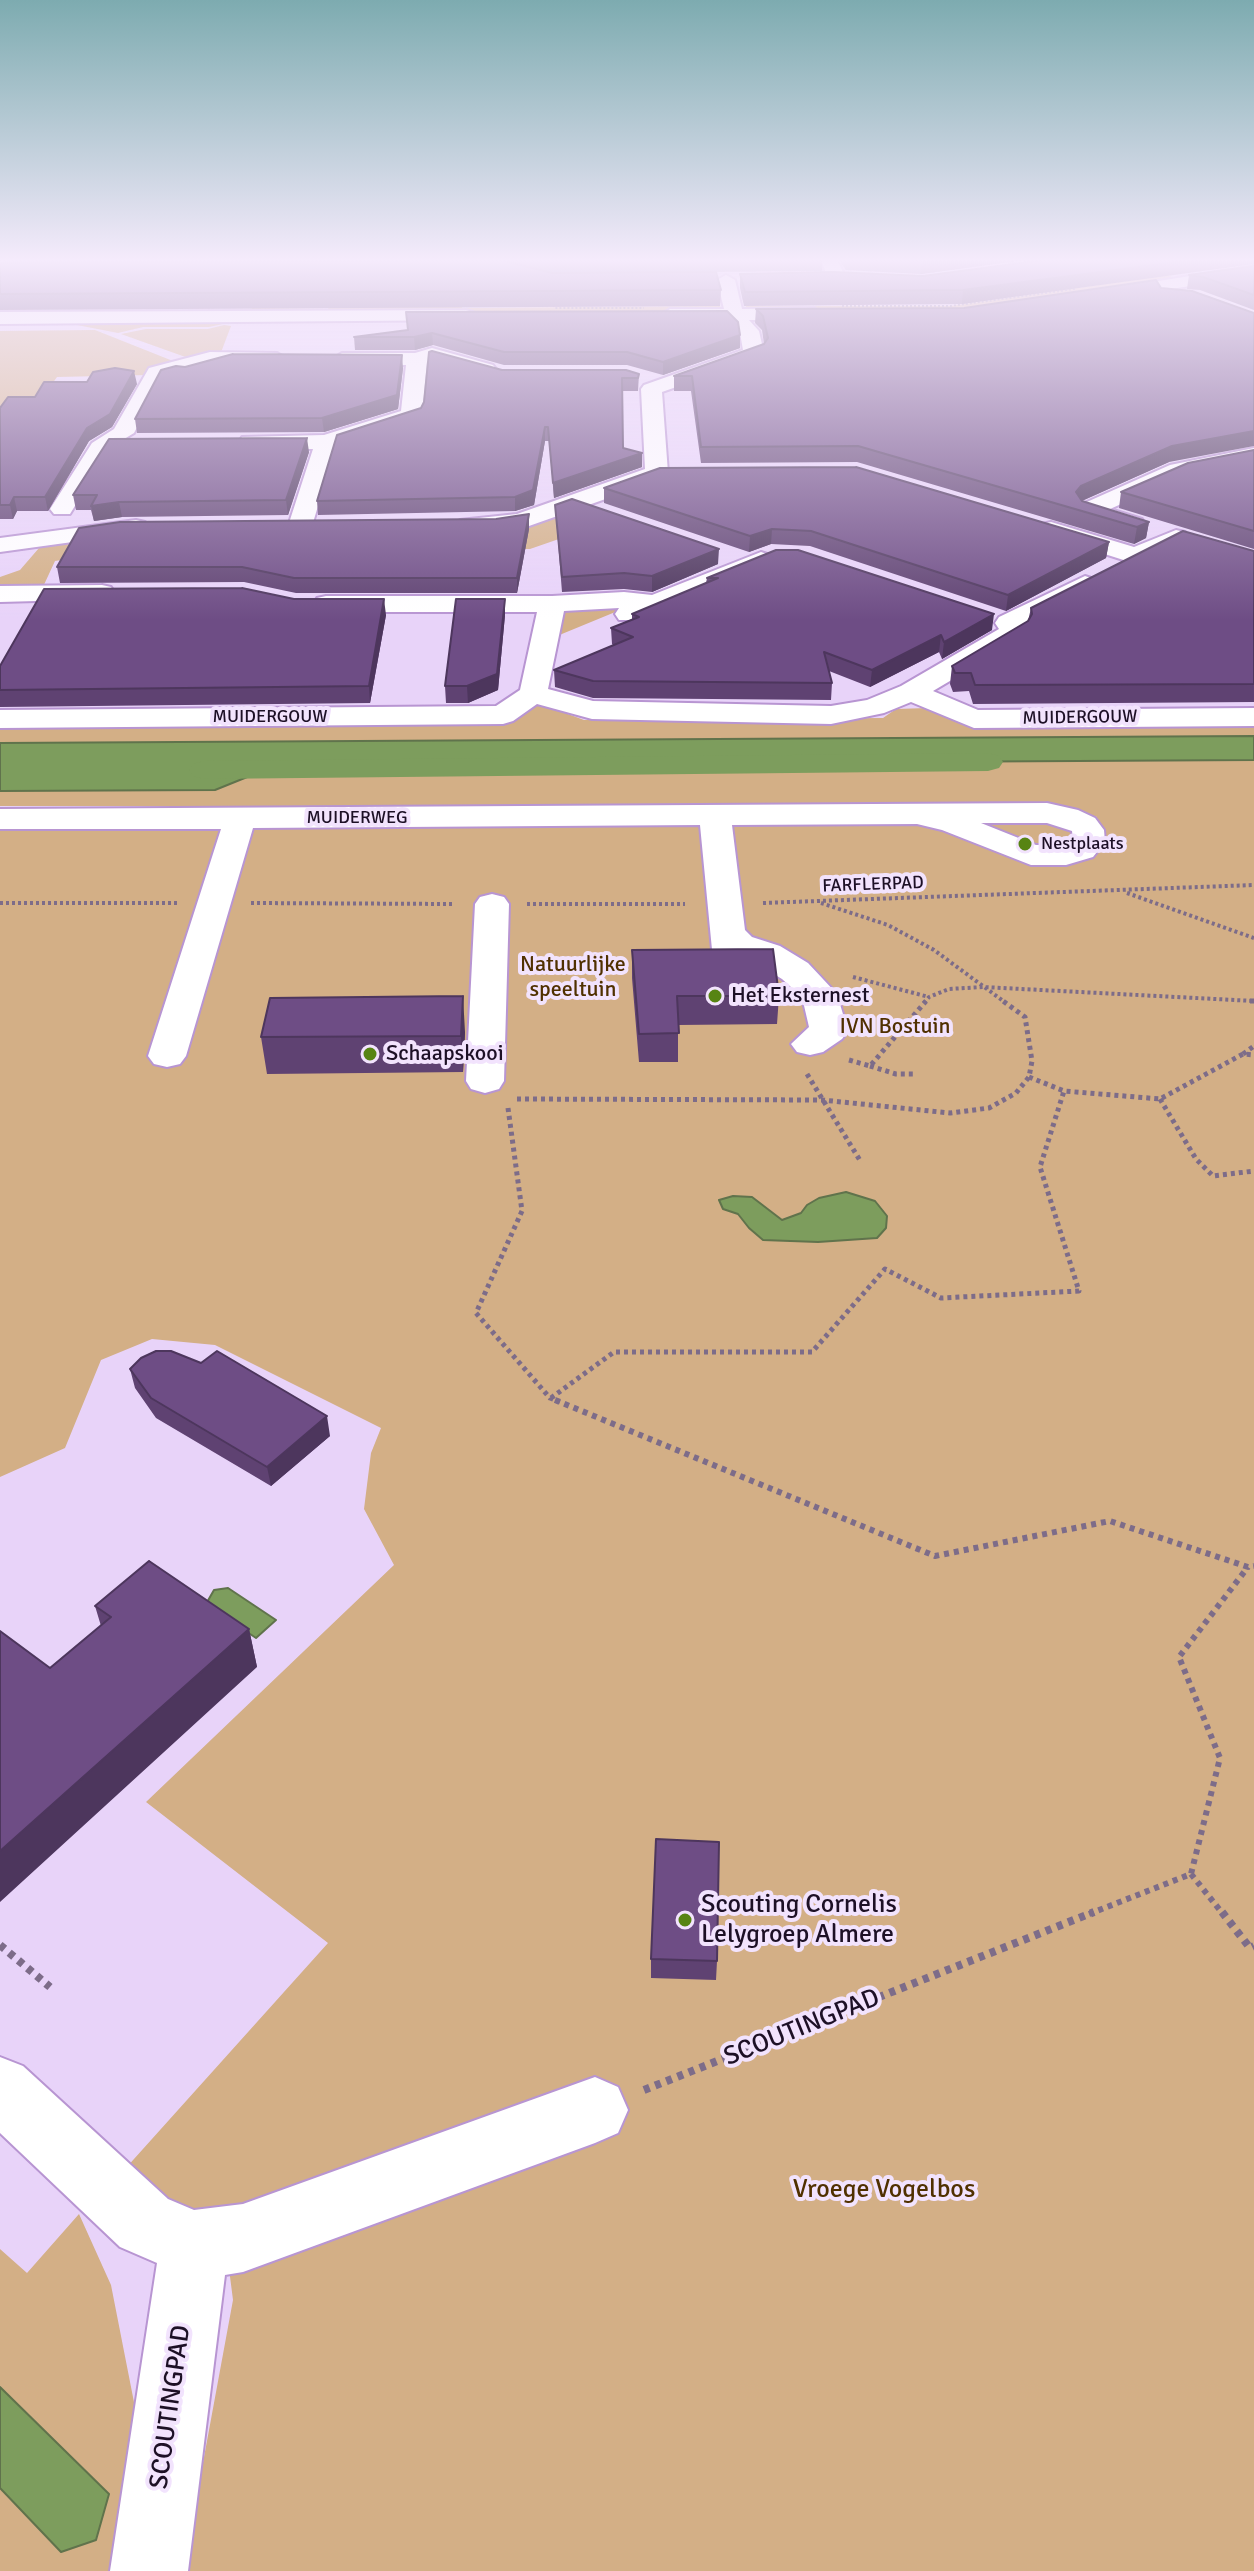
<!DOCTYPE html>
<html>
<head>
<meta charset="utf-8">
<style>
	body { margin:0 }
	canvas { display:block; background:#e8d3f9 }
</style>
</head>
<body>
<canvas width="1254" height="2571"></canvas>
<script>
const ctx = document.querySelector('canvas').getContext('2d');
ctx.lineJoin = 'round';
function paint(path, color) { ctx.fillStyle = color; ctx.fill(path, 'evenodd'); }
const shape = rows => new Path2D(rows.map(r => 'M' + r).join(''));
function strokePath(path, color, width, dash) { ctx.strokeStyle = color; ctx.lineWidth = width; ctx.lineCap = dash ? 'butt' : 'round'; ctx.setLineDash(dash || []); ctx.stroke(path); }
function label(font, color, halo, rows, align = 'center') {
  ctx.font = font + ' Signika,sans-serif'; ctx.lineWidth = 8; ctx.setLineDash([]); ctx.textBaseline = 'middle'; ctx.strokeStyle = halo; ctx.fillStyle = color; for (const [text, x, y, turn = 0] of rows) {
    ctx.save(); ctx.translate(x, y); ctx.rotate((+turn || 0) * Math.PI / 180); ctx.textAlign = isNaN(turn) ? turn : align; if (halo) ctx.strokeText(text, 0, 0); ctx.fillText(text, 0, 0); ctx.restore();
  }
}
paint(shape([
	[1168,275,1174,278,993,308,746,312,746,306,951,306],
	[333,298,463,298,462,308,720,306,721,311,248,313,252,308,328,309],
	[226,319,223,324,209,327,143,327,118,333,77,325,0,325,0,321],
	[224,325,231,326,220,355,191,359,121,334,146,329,208,329],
	[95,330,178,363,148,375,57,377,0,457,0,331],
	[572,510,611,521,530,549,132,549,55,561,42,589,0,588,0,577,20,570,39,548,93,537,467,530],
	[561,608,625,608,557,636],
	[534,705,544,705,584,720,883,718,896,709,927,708,1254,720,1254,736,0,743,0,725],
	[1254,760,1254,2571,183,2571,233,2300,222,2214,168,2208,125,2169,328,1943,146,1802,394,1565,364,1509,371,1453,381,1428,215,1345,152,1339,101,1360,65,1448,0,1477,0,823,682,823,686,826,1097,817,1060,806,0,806,0,791,215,790,267,769,368,765],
	[79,2214,111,2285,142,2443,122,2571,0,2571,0,2488,61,2552,109,2494,0,2387,0,2249,27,2273]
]), '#d3af86');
const water = shape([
	[1254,736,1254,760,368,765,267,769,215,790,0,791,0,743,1254,736],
	[846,1192,875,1201,887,1216,886,1228,877,1238,818,1242,763,1240,749,1228,738,1214,723,1209,719,1200,733,1196,752,1197,782,1220,801,1213,807,1205,819,1198,846,1192],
	[228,1588,276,1620,256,1638,206,1604,214,1590,228,1588],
	[0,2387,109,2494,96,2540,61,2552,0,2488,0,2387]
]);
paint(water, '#7d9d5d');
strokePath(water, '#60734c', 2);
paint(shape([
	[988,753,999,756,1003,762,999,768,988,771,204,779,193,776,189,770,193,764,204,761,988,753]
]), '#7d9d5d');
const minor = shape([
	[821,260,837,260,845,276,842,280,832,283,781,285,772,280,781,275,826,273,821,260],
	[1254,266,1254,276,1101,300,1092,295,1101,290,1254,266],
	[726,275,735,280,742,309,814,308,823,314,814,320,749,320,759,331,764,353,761,357,662,392,668,473,665,478,529,526,469,532,460,530,457,525,460,520,517,514,645,469,641,389,644,385,743,350,740,333,728,320,670,321,661,315,670,309,724,309,717,280,726,275],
	[466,310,473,312,475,316,473,320,0,324,0,312,466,310],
	[432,348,493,365,496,369,486,375,433,360,427,362,422,415,419,420,336,446,312,526,309,531,300,533,291,531,288,526,313,449,250,449,242,447,239,442,242,437,324,435,401,411,406,365,342,365,332,359,342,353,415,353,432,348],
	[210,352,277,353,287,359,277,365,210,364,164,376,134,433,111,447,70,514,54,514,50,509,92,443,114,429,149,368,210,352],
	[1254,448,1254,462,1184,476,1110,509,1142,519,1145,524,1142,529,1124,529,1080,515,1076,510,1080,505,1170,465,1254,448],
	[136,520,145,522,148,527,145,532,0,552,0,538,136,520],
	[1051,522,1134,547,1176,530,1185,532,1188,537,1185,542,1136,564,1042,534,1039,529,1042,524,1051,522],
	[761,552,770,555,774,560,770,565,637,620,619,620,615,614,619,608,564,611,548,689,593,701,831,706,867,700,901,686,999,629,995,623,999,617,1085,576,1094,579,1098,584,1094,589,1024,625,1027,631,1024,637,933,691,978,710,1254,708,1254,726,974,728,911,702,884,713,831,724,592,719,537,704,513,721,503,724,0,728,0,710,496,706,520,690,537,612,326,612,317,610,313,604,317,598,326,596,552,596,624,592,652,595,761,552],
	[102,585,111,587,115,593,111,599,0,602,0,586,102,585],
	[1047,803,1078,810,1095,818,1104,830,1105,842,1093,857,1066,865,1031,865,942,830,917,824,732,825,745,930,752,937,780,946,808,963,837,994,848,1031,842,1039,823,1052,810,1055,797,1052,791,1044,809,1027,802,997,782,979,754,962,749,959,744,968,731,971,718,968,713,960,700,825,253,828,186,1056,180,1064,167,1067,154,1064,148,1056,221,829,0,829,0,809,1047,803],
	[981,823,1047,823,1072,831,1073,840,1063,845,1036,845,981,823],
	[492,894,504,897,509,904,504,1081,499,1089,485,1093,471,1089,466,1081,475,904,480,897,492,894],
	[0,2057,23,2066,168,2199,194,2210,243,2204,595,2077,618,2087,628,2110,618,2133,595,2143,243,2272,225,2275,188,2571,110,2571,157,2263,120,2247,0,2133,0,2057]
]);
strokePath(minor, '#b895d2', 4);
strokePath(shape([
	[553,305,555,308,644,308],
	[842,306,951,306,1075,289]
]), '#7d6c89', 2, [2, 2]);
strokePath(shape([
	[1127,893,1254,938],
	[0,903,177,903],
	[251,903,453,904],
	[763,903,1254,885],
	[821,903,888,925,934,950,1006,1003],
	[527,904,685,904],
	[853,977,929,997],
	[924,1003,929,997,949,989,983,987,1254,1001]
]), '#7d6c89', 4, [3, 3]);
strokePath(shape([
	[1250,1001,1254,1001],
	[1243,1054,1254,1046],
	[849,1060,870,1066,926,1001],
	[870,1066,896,1074,915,1074],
	[807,1074,861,1162],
	[1029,1077,1064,1091],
	[517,1099,822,1100,950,1113,989,1108,1016,1093,1029,1077,1032,1061,1025,1017,1003,1001],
	[1160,1099,1196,1159,1213,1176,1254,1171],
	[508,1108,522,1211,476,1313,550,1398,560,1402],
	[551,1398,614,1352,812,1352,885,1269,941,1298,1079,1291,1040,1167,1064,1091,1160,1099,1243,1054,1254,1055]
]), '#7d6c89', 5, [4, 4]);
strokePath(shape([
	[555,1400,935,1556,1110,1521,1248,1567,1254,1566],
	[1191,1874,1223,1914],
	[1089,1914,1191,1874,1220,1758,1179,1657,1248,1567]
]), '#7d6c89', 6, [5, 5]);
strokePath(shape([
	[1222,1912,1250,1948,1254,1946],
	[0,1945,50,1987],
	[644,2090,1094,1912]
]), '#7d6c89', 8, [6, 6]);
paint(minor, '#fff');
paint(shape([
	[2,260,822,260,822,271,583,273,721,290,720,306,0,310,0,263,3,263],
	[839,260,1023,260,921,274,846,270],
	[1254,260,962,304,744,306,740,288,740,274,923,276],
	[1254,266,1254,310,1200,290,1187,289,1189,275],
	[1161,288,1169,462,1082,501,1149,522,1146,538,1134,544,857,462,701,463,691,391,674,391,674,376,764,344,762,330,755,323,756,309,964,308],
	[408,330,740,348,663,375,627,365,504,365,433,345,415,350,355,350,354,337],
	[185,367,403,368,398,409,324,432,137,433,135,419],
	[502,370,639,374,638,391,622,391,623,448,642,453,642,467,554,498,549,441,545,441,534,505,515,511,318,515,317,501,421,408,424,402],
	[137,384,112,427,89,441,48,511,17,511,13,519,0,519,0,408,35,397],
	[1254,450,1254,549,1119,508,1121,492],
	[309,452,288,515,122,517,94,521,91,510,76,510,73,495],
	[604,488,1109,542,1106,558,1006,611,810,546,771,544,749,552,604,503],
	[555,505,718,564,652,592,624,589,562,592],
	[529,514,529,529,517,593,296,593,244,582,60,583,57,567,496,519],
	[776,550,992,630,942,659,939,652,870,687,829,671,832,683,831,700,593,698,555,687,554,670,613,645,612,644,611,628,632,619,632,614,706,583,707,578],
	[1254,551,1254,702,973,704,969,691,953,692,950,684,952,666,1028,621,1031,608],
	[294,599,386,615,370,703,0,707,0,666],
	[505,615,498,690,468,703,446,703,445,686],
	[632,950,779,996,777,1024,678,1025,678,1062,639,1062,632,978],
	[465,1032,463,1072,267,1074,261,1037],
	[130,1369,330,1436,271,1486,156,1418,135,1388],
	[95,1606,249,1629,257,1667,50,1668,101,1626],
	[651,1959,717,1961,716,1980,651,1978]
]), '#5f4272');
paint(shape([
	[929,260,1023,260,921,274,922,261],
	[1191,260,1254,260,1254,264,962,304,963,290],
	[432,333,433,345,415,350,414,337],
	[740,335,740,348,663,375,663,362],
	[402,355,403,368,398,409,324,432,322,418],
	[134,371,137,384,112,427,89,441,48,511,45,497,87,428],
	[545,427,545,441,534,505,515,511,515,497],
	[1254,431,1254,446,1169,462,1079,502,1076,492,1081,486,1172,446],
	[307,438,309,452,288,515,286,500],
	[642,453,642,467,554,498,553,483],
	[14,497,17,511,13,519,10,505],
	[119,502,122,517,94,521,91,506],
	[529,514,529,529,517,593,517,578],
	[1149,522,1146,538,1134,544,1137,527],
	[772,529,771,544,749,552,750,536],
	[1109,542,1106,558,1006,611,1008,595],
	[719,549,718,564,652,592,652,576],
	[384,599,386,615,370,703,369,686],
	[505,599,505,615,498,690,468,703,467,686],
	[994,614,992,630,942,659,944,642],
	[941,635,939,652,870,687,872,670],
	[463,996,465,1032,463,1072,461,1036],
	[327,1416,330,1436,271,1486,267,1467],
	[249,1629,257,1667,0,1902,0,1851]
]), '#4d365d');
const building = shape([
	[501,260,552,273,716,272,721,290,0,294,0,263,501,260],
	[1044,260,1191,260,963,290,745,292,740,274,833,272,923,276,1044,260],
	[1254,266,1254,295,1203,277,1189,275,1254,266],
	[1156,280,1161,288,1192,291,1254,313,1254,431,1172,446,1081,486,1076,492,1082,501,1149,522,1137,527,858,446,701,447,692,376,674,376,764,344,768,338,763,316,756,309,964,308,1156,280],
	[727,311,738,322,740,335,663,362,627,352,504,352,432,333,414,337,354,337,408,330,406,312,727,311],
	[432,351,502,370,626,370,639,374,638,378,622,378,623,448,642,453,553,483,548,427,545,427,533,490,515,497,317,501,337,435,421,408,424,402,429,352,432,351],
	[233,354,402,355,397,395,322,418,135,419,161,370,176,366,185,367,233,354],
	[115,368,134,371,110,414,87,428,45,497,14,497,10,505,0,505,0,408,8,397,35,397,44,382,87,382,93,372,115,368],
	[307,438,286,500,119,502,91,506,97,495,73,495,109,439,307,438],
	[1254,450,1254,531,1121,492,1188,463,1254,450],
	[856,467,1109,542,1008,595,811,531,772,529,750,536,604,488,660,468,856,467],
	[572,499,719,549,652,576,624,573,562,577,555,505,572,499],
	[529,514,517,578,294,578,242,567,57,567,79,528,120,522,496,519,529,514],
	[1183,531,1254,551,1254,684,975,685,971,673,955,673,952,666,1028,621,1032,614,1031,608,1183,531],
	[776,550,798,550,994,614,944,642,941,635,872,670,824,652,832,683,593,681,554,670,633,637,611,628,639,617,632,614,718,578,707,578,776,550],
	[242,588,294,599,384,599,369,686,0,690,0,666,44,589,242,588],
	[456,599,505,599,497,674,467,686,445,686,456,599],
	[773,949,779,996,677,996,679,1033,639,1034,632,950,773,949],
	[463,996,461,1036,261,1037,270,998,463,996],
	[156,1351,171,1351,201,1363,217,1351,327,1416,267,1467,151,1398,130,1369,141,1358,156,1351],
	[149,1561,249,1629,0,1851,0,1631,50,1668,111,1617,95,1606,149,1561],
	[656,1839,719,1842,717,1961,651,1959,656,1839]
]);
paint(building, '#6e4d85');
strokePath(building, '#4d365d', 2);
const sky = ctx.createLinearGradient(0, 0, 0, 620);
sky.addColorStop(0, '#7dabb0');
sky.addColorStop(0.42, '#f5ebfc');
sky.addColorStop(1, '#f5ebfc00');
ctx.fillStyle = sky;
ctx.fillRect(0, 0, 1254, 620);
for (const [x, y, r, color] of [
	[1025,844,8,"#578413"],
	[715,996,8,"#578413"],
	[370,1054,8,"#578413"],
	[685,1920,8,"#578413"]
]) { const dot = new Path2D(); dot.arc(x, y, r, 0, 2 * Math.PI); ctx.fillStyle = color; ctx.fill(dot); strokePath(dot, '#f2e3fd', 3); }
label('18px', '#1d1026', '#f2e3fd', [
	["MUIDERGOUW",270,717],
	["MUIDERGOUW",1080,718,-1],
	["MUIDERWEG",357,818],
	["FARFLERPAD",873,885,-2]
]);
label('18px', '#1d1026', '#f2e3fd', [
	["Nestplaats",1041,844]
], 'left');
label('22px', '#503000', '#f2e3fd', [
	["Natuurlijke",573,965],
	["speeltuin",573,990],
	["IVN Bostuin",895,1027]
]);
label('22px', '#1d1026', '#f2e3fd', [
	["Het Eksternest",731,996],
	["Schaapskooi",386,1054]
], 'left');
label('26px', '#1d1026', '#f2e3fd', [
	["Scouting Cornelis",701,1905],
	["Lelygroep Almere",701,1935]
], 'left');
label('26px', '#1d1026', '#f2e3fd', [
	["SCOUTINGPAD",802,2028,-22],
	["SCOUTINGPAD",171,2407,-82]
]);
label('26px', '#503000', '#f2e3fd', [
	["Vroege Vogelbos",884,2190]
]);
</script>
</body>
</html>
